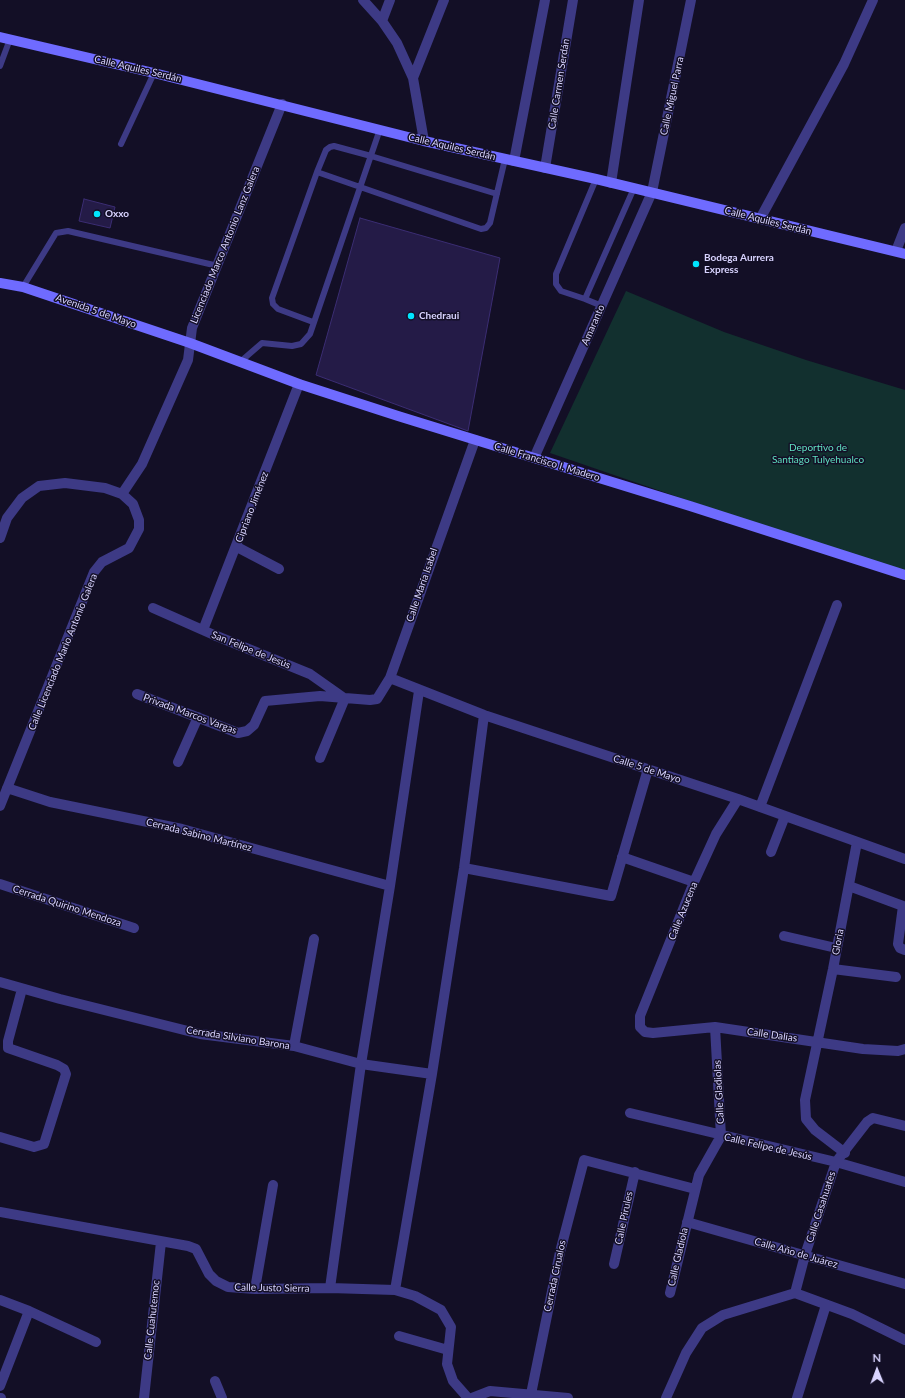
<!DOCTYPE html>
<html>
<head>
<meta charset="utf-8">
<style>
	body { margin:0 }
	#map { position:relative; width:905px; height:1398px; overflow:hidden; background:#130f26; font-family:Lato,sans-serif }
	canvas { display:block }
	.north { position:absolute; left:857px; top:1350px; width:40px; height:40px; -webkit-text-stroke:3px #130f26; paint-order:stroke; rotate:359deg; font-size:11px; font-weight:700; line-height:16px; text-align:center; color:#d9d4ff }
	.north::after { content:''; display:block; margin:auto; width:14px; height:18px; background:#d9d4ff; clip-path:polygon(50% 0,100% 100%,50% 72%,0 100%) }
</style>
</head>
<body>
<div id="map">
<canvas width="905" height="1398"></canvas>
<div class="north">N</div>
</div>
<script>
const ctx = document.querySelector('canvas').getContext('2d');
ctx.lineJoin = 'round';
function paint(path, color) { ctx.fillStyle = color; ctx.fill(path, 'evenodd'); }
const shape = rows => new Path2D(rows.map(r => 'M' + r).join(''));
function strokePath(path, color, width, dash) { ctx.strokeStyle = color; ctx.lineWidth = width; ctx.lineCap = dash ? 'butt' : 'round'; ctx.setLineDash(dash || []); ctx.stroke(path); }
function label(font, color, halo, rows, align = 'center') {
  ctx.font = font + ' Lato,sans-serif'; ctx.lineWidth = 3; ctx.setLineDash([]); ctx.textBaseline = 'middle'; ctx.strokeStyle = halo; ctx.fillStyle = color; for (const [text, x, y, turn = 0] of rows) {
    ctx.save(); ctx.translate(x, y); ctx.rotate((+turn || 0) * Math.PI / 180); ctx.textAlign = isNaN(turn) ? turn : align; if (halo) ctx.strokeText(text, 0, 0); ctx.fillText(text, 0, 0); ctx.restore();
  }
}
paint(shape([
	[626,291,724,332,806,360,905,390,905,575,550,453]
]), '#12302f');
const building = shape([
	[84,199,115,207,110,228,79,221,84,199],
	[360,218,500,258,468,431,316,375,360,218]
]);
paint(building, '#241b47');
strokePath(building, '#3b2d73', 1);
strokePath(shape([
	[0,66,10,39],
	[121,144,154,73],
	[317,172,481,229,486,228,490,223,505,159],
	[596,179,556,274,556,284,561,291,585,299,634,188],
	[23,287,56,233,68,231,218,266],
	[585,299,602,306],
	[313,322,278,309,273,304,272,298,317,172,326,150,330,147,334,146,371,156,497,194],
	[240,362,262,343,292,346,301,344,310,334,380,129]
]), '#3d3a85', 6);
strokePath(shape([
	[363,0,382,21,397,43,413,78,424,141],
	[382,21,390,0],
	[413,78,444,0],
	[514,161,545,0],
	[545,168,573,0],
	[611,183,639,0],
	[760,219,844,64,873,0],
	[896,251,905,228],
	[534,458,652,192,691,0],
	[122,494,142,464,188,360,192,328,282,104],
	[0,538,7,518,22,498,39,486,65,483,105,488,122,494,133,504,139,520,139,529,129,548,102,562,94,572,0,806],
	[237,547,279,569],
	[153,608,214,635,310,674,344,698],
	[203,630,299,384],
	[390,678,484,715,738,799,905,859],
	[137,694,238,733,247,731,254,725,265,701,320,696,370,700,377,699,390,678,475,440],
	[320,758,345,698],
	[178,762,198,717],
	[7,788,50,802,182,829,390,886],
	[738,799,716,834,694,882,640,1016,640,1027,645,1032,653,1033,715,1027,863,1049,898,1051,905,1049],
	[760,807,837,605],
	[771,852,785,816],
	[622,857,694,882],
	[464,868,611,896,648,769],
	[0,884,134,928],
	[849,886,903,906,898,944,900,948,905,950],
	[784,936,836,948],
	[833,969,896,977],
	[0,982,60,999,200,1034,294,1046,361,1064,432,1074],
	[294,1046,314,939],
	[630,1113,836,1162,905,1182],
	[0,1137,34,1147,44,1144,66,1074,64,1069,57,1065,8,1048,8,1041,22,989],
	[845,1153,815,1130,806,1119,805,1100,833,969,857,842],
	[0,1212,188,1246,196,1249,209,1274,216,1281,228,1287,255,1289,330,1288,395,1290,415,1296,441,1310,451,1327,447,1364,453,1381,468,1398],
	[687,1222,905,1284],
	[614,1264,635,1172],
	[330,1288,361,1064,390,886,419,691],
	[255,1289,273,1185],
	[395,1290,432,1074,464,868,484,715],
	[670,1293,699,1175,721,1136,715,1027],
	[795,1293,805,1255,836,1162,867,1122,873,1118,905,1126],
	[795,1293,852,1314,905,1340],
	[0,1300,29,1311,96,1342],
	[399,1336,448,1350],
	[215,1381,222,1398],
	[0,1386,29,1311],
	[531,1394,560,1252,584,1160,695,1189],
	[0,1398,1,1398],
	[144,1398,161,1242],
	[472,1398,490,1391,568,1398],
	[666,1398,686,1353,702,1328,723,1315,795,1293],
	[797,1398,826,1305]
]), '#3d3a85', 10);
strokePath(shape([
	[0,37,154,73,424,141,596,179,905,254],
	[0,283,23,287,190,343,299,384,398,416,690,506,905,575]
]), '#6f6bff', 10);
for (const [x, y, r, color] of [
	[97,214,4,"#00e5ff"],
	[696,264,4,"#00e5ff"],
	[411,316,4,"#00e5ff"]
]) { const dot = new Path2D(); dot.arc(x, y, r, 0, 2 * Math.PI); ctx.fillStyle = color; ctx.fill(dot); strokePath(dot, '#130f26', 1.5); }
label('10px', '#d9d4ff', '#130f26', [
	["Calle Aquiles Serdán",138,69,13],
	["Calle Carmen Serdán",559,84,-81],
	["Calle Miguel Parra",672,96,-78],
	["Calle Aquiles Serdán",452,147,13],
	["Calle Aquiles Serdán",768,221,14],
	["Licenciado Marco Antonio Lanz Galera",225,245,-68],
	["Avenida 5 de Mayo",96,311,19],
	["Amaranto",593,325,-66],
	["Calle Francisco I. Madero",547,462,17],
	["Cipriano Jiménez",252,507,-69],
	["Calle María Isabel",422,585,-71],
	["San Felipe de Jesús",251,650,22],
	["Calle Licenciado Mario Antonio Galera",63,652,-68],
	["Privada Marcos Vargas",190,714,20],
	["Calle 5 de Mayo",647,769,18],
	["Cerrada Sabino Martínez",199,835,14],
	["Cerrada Quirino Mendoza",67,906,18],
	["Calle Azucena",683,911,-68],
	["Gloria",838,942,-79],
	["Calle Dalias",772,1035,8],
	["Cerrada Silviano Barona",238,1038,9],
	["Calle Gladiolas",719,1092,-93],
	["Calle Felipe de Jesús",768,1147,13],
	["Calle Casahuates",821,1207,-72],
	["Calle Pirules",624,1218,-78],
	["Calle Año de Juárez",796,1253,16],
	["Calle Gladiola",678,1257,-77],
	["Cerrada Cirualos",555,1276,-78],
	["Calle Justo Sierra",272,1288,1],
	["Calle Cuahutemoc",152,1320,-84]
]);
label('bold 10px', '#d9d4ff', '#130f26', [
	["Oxxo",105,214],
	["Bodega Aurrera",704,258],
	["Express",704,270],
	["Chedraui",419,316]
], 'left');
label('10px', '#5fe0c0', '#130f26', [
	["Deportivo de",818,448],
	["Santiago Tulyehualco",818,460]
]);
</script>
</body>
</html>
